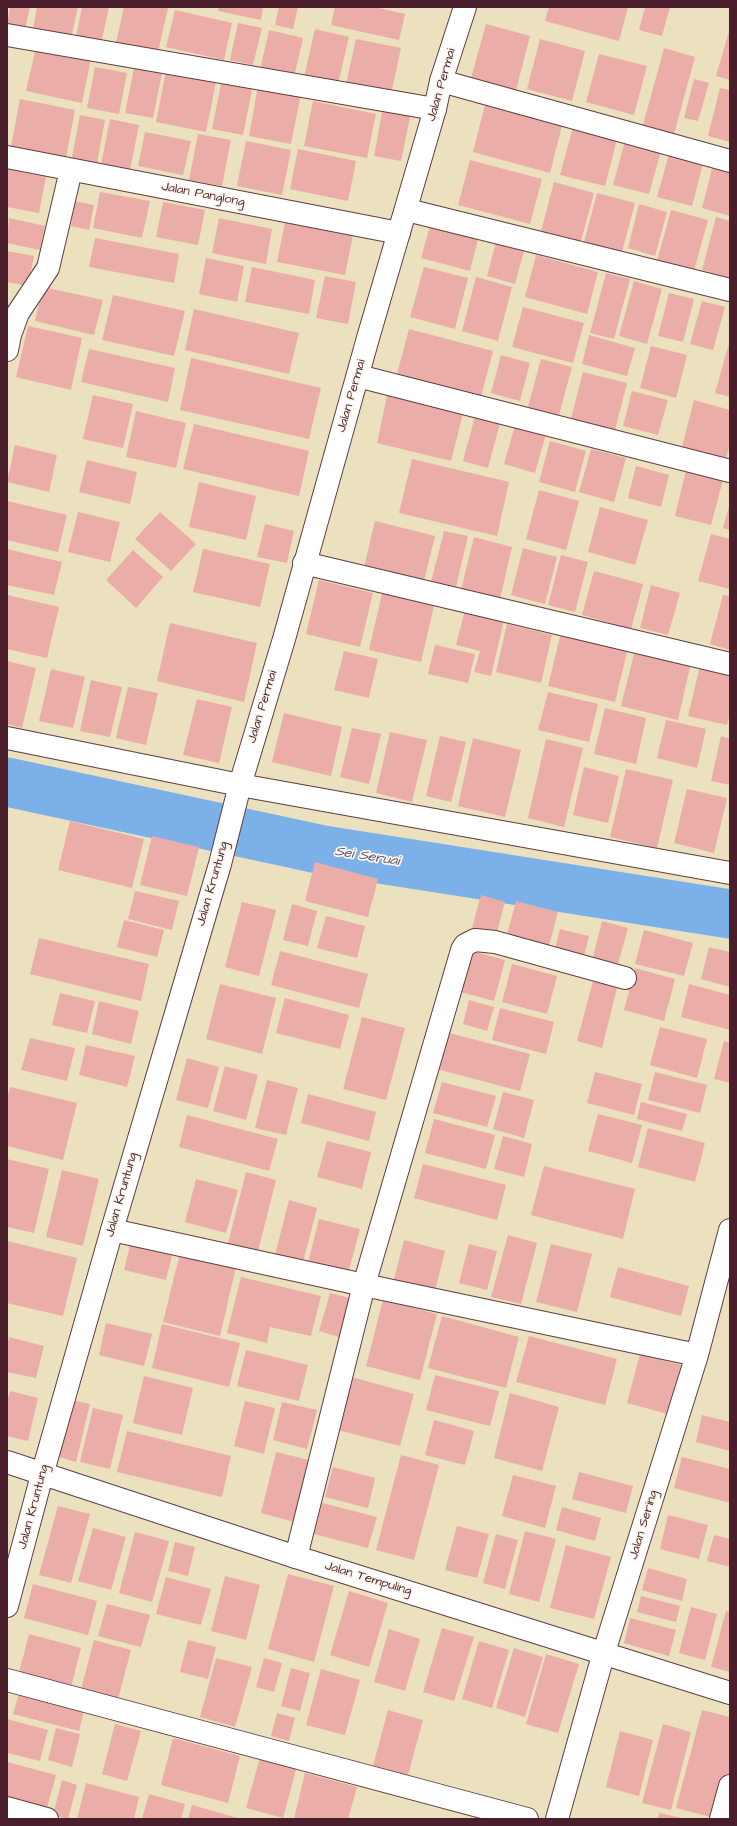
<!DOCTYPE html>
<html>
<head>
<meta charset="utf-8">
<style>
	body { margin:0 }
	#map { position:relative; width:737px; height:1826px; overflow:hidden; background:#ebe1be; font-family:"Architects Daughter",sans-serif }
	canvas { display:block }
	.frame { position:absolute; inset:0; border:8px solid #4a1f2b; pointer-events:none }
</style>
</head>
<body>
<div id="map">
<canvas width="737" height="1826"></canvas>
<div class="frame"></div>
</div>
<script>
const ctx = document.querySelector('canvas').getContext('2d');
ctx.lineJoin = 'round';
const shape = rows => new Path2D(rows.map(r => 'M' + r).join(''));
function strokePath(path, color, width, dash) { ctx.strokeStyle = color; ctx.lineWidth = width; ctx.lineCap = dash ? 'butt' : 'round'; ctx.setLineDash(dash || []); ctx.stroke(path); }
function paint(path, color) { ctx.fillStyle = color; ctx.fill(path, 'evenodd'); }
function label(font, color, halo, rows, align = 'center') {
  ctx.font = font + ' "Architects Daughter",sans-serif'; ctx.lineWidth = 3.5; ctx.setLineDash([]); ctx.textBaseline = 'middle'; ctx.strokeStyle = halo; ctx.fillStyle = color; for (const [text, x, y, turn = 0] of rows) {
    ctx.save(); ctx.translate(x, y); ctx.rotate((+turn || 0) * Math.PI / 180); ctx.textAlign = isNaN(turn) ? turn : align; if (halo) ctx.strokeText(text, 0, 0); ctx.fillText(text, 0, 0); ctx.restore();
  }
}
strokePath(shape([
	[7,782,323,850,730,914]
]), '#7bb0e9', 49);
paint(shape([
	[10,7,30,7,25,29,7,25],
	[37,7,78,7,71,38,33,29],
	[82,7,109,7,101,43,76,37],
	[124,7,168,8,158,52,116,43],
	[219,7,263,7,261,20,218,11],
	[279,7,298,7,293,29,275,25],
	[335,7,375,7,405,14,399,40,331,25],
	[549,7,628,7,619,41,545,21],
	[645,7,670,7,662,36,639,30],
	[175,10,232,23,224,60,166,47],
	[238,23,262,28,253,65,230,60],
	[486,24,530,36,516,90,471,78],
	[730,28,730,80,716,76],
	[315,29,349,37,338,84,304,77],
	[269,30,303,38,294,77,260,70],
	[356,39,401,48,391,94,346,84],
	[540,39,585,51,572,101,527,89],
	[36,47,91,58,82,103,26,91],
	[664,48,695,57,674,134,643,125],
	[599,54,647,66,634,115,586,102],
	[95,67,127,73,119,114,87,108],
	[134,68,162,73,153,118,125,113],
	[166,71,216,82,206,132,156,122],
	[222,79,253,85,243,135,212,129],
	[694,79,709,83,698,121,684,118],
	[258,86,301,94,291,144,249,136],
	[720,88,730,90,730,142,708,136],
	[20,99,75,110,65,163,10,152],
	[313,101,376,114,367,158,304,146],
	[486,101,563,122,550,173,473,152],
	[383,107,411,113,401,161,374,156],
	[80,115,105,120,96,168,71,163],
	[110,119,139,125,130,170,101,165],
	[573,127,617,139,605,186,560,175],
	[145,132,191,141,183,175,138,166],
	[198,134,231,140,222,186,189,180],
	[246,141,291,150,282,195,237,186],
	[625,141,661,151,649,194,613,185],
	[298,149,356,161,348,201,290,189],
	[669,154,703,164,692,206,657,197],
	[470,160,542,179,530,224,458,205],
	[713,165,730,169,730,216,702,208],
	[7,169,46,177,39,213,7,207],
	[554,182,594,193,581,241,541,231],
	[100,192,150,201,142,238,93,228],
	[597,193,635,203,622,252,584,242],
	[75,201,94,205,89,230,71,226],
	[163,202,205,210,198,245,156,237],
	[639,204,667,212,655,256,628,248],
	[671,210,708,220,694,271,657,261],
	[716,217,730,221,730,278,702,270],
	[9,218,45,226,40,250,7,243],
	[219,218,272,229,266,264,212,253],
	[285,222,353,235,345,275,277,262],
	[431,222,479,235,470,271,421,258],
	[95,238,179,254,174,283,89,267],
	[497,239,525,247,515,284,487,276],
	[7,251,34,256,28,286,7,282],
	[536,255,598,272,587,314,525,297],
	[206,258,244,266,237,302,199,294],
	[252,267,315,280,309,314,245,302],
	[424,267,468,278,455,329,410,317],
	[606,273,630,279,614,339,590,333],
	[325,276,356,282,348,324,316,318],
	[476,277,512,287,498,341,462,331],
	[634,281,662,289,647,344,619,336],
	[43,287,103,300,94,335,35,321],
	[669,293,694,299,683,342,658,336],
	[113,295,185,311,174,356,102,340],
	[702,301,725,307,713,350,690,344],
	[523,307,584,323,573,363,512,347],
	[194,309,299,333,289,374,185,350],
	[28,326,82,338,71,390,16,377],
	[409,329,493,351,481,397,397,374],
	[589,335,635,348,627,376,582,364],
	[730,340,730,397,715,393],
	[651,346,687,355,676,398,640,388],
	[89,349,175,368,168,402,81,382],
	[501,355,530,363,520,401,491,393],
	[191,358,321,388,309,439,180,410],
	[541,359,572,367,559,415,528,407],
	[583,372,627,383,614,434,570,422],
	[632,391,668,400,658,435,623,426],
	[388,392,464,410,451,461,377,443],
	[93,395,133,404,123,448,83,439],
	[694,400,730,410,730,443,726,459,682,447],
	[136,411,186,423,176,468,126,457],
	[475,416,500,423,488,468,463,461],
	[194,424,309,451,299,496,183,469],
	[515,425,546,434,535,473,504,464],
	[550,441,586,451,575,492,539,482],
	[15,445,57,455,49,492,7,482],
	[591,449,626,458,614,502,579,492],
	[412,459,509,482,497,536,399,513],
	[87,460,137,472,130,504,79,492],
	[636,466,669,475,661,507,628,498],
	[687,466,724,476,711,525,675,516],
	[199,482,256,496,246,540,189,527],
	[539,490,579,501,566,550,526,539],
	[7,501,67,515,58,552,7,540],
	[730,503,730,530,723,528],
	[600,507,648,520,635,565,588,552],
	[78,512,120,522,110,562,68,552],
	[160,512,196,544,171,571,135,539],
	[375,521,435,536,424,581,364,567],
	[265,524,294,531,287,563,257,557],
	[444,531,468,536,455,591,430,586],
	[711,534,730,539,730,589,698,581],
	[474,537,512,547,500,599,461,590],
	[523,548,557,557,545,604,511,595],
	[7,549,62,562,54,595,7,585],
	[203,549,270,564,260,607,193,592],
	[133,550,163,577,136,608,106,580],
	[561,555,588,562,575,612,548,605],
	[594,571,643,584,631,629,582,615],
	[319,580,373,593,360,647,306,634],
	[384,585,436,597,421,662,369,650],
	[651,585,680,593,668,635,640,628],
	[7,595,59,607,47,658,7,649],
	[723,595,730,596,730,650,710,644],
	[465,610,504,620,491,676,474,672,480,651,456,645],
	[170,623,257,643,244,702,157,681],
	[507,624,552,635,541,683,496,672],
	[561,633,628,648,615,702,548,686],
	[435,645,475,654,468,683,428,674],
	[635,650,691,663,678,720,621,706],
	[344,651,378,659,369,698,334,690],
	[7,661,36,668,22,728,7,724],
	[700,666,730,673,730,713,727,725,688,716],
	[51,669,85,677,73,728,39,721],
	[91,680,122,687,110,737,80,731],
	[128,687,158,693,146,745,116,738],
	[548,692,598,704,589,742,538,730],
	[197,699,232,707,219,763,183,755],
	[605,708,646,718,636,764,594,754],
	[284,713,342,727,331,776,272,762],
	[666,720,706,729,697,768,657,758],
	[352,728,381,734,369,784,340,777],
	[390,732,427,740,412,802,376,793],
	[440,736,466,742,451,802,426,796],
	[721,736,730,739,730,785,711,781],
	[473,738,521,750,505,817,458,806],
	[546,739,583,748,564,827,528,818],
	[584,767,619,776,608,823,573,815],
	[626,769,673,780,657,848,610,837],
	[687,789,727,798,714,853,674,843],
	[70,821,144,839,132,888,58,870],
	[152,836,199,847,187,896,140,885],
	[315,862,378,879,368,917,305,901],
	[135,891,179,901,172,930,128,919],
	[481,895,505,902,495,939,471,932],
	[516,901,558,912,547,953,505,942],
	[242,902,276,910,259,976,225,967],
	[292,904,317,911,308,946,283,940],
	[326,916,365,926,357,958,317,948],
	[124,920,164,930,157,957,117,947],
	[602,921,628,928,617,968,592,961],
	[560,929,589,936,582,964,553,956],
	[644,930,693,943,684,976,635,964],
	[39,938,149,964,141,1001,30,974],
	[709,947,730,952,730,987,701,979],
	[464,949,505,960,494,1001,453,990],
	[280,951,368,974,359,1008,271,985],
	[512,964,557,976,547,1014,502,1002],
	[635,968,675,979,664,1021,624,1010],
	[593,981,617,988,602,1048,577,1041],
	[220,984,276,998,262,1054,206,1039],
	[689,984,730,995,730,1030,681,1017],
	[60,993,95,1001,87,1033,52,1025],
	[285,998,349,1015,340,1049,276,1033],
	[469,1000,494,1007,487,1031,463,1024],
	[99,1001,139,1011,131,1044,92,1034],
	[500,1008,554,1022,546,1054,492,1040],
	[362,1017,405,1028,386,1100,343,1089],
	[660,1027,707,1039,697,1078,650,1065],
	[442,1031,530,1054,520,1091,433,1068],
	[30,1038,75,1048,67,1081,21,1070],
	[724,1041,730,1043,730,1083,714,1079],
	[86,1045,135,1056,127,1087,79,1075],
	[187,1058,219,1067,208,1108,176,1100],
	[225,1066,258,1075,246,1120,213,1111],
	[595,1072,642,1084,634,1115,587,1103],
	[655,1072,707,1085,700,1113,648,1100],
	[267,1080,298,1088,286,1135,255,1128],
	[442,1082,496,1096,487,1127,433,1113],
	[10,1087,77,1103,63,1160,7,1146,7,1099],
	[503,1092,534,1100,524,1138,493,1129],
	[308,1094,376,1112,369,1141,301,1123],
	[641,1102,687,1114,682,1131,637,1119],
	[598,1114,642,1125,632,1163,588,1151],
	[187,1115,278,1139,269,1171,179,1147],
	[434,1119,495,1135,486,1169,425,1153],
	[648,1128,705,1143,695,1182,638,1167],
	[503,1136,532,1144,524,1177,494,1169],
	[327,1141,371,1152,362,1189,317,1177],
	[7,1159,49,1169,34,1233,7,1227],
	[423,1164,506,1185,497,1220,414,1198],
	[544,1166,635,1189,623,1239,531,1215],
	[62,1170,99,1179,83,1246,46,1237],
	[246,1172,276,1180,257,1255,227,1247],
	[196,1179,238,1190,226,1233,185,1222],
	[289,1200,317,1208,302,1266,274,1259],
	[319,1219,360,1229,347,1277,307,1267],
	[508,1235,537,1243,521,1304,491,1297],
	[404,1240,445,1251,434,1294,393,1283],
	[7,1241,77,1258,63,1316,7,1303],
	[131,1241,173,1251,166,1280,124,1270],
	[469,1244,497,1251,487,1290,459,1283],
	[551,1244,592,1254,577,1312,536,1302],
	[180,1253,236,1267,220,1336,163,1322],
	[618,1267,689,1286,681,1316,610,1297],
	[241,1277,321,1296,311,1336,270,1327,267,1343,227,1333],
	[330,1293,353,1299,342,1338,319,1331],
	[383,1300,437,1314,420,1380,366,1366],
	[442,1316,519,1337,506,1388,428,1368],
	[106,1323,152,1334,144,1366,99,1355],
	[162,1324,240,1343,229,1387,152,1368],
	[529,1336,617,1359,605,1405,516,1382],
	[9,1337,44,1346,36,1378,7,1372,7,1347],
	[246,1350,308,1365,299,1401,237,1386],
	[640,1354,681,1365,668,1414,627,1403],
	[435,1375,499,1391,490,1426,426,1410],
	[144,1376,193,1388,182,1435,133,1423],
	[351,1377,414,1394,400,1446,338,1430],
	[10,1391,38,1398,28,1441,7,1436,7,1402],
	[510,1393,559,1407,542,1471,494,1458],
	[73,1400,90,1404,76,1462,59,1457],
	[245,1401,275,1408,264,1454,234,1446],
	[282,1402,317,1410,307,1449,273,1440],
	[93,1408,123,1415,110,1469,80,1462],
	[702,1415,730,1422,730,1451,696,1442],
	[434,1420,474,1431,465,1465,425,1455],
	[127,1431,231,1456,222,1497,117,1472],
	[276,1452,313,1461,298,1523,261,1513],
	[401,1455,439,1465,414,1560,376,1550],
	[682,1457,730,1469,730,1503,674,1488],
	[333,1467,375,1478,368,1508,325,1497],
	[579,1472,633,1486,626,1513,572,1499],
	[513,1475,556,1486,545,1528,502,1516],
	[322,1503,377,1517,368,1548,314,1534],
	[58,1506,90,1514,71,1583,39,1575],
	[562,1507,601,1518,595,1541,556,1530],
	[668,1515,708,1525,699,1559,660,1549],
	[457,1526,489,1534,477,1578,445,1570],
	[93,1528,126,1537,111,1590,78,1581],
	[525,1531,556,1539,539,1602,509,1594],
	[135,1532,169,1541,152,1602,119,1593],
	[496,1534,518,1540,505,1589,483,1583],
	[714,1535,730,1539,730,1567,707,1561],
	[175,1542,195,1547,188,1576,168,1571],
	[566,1545,611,1557,594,1619,550,1608],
	[648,1568,687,1579,682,1601,642,1590],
	[288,1574,334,1586,314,1662,268,1649],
	[225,1576,260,1585,246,1640,211,1631],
	[166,1577,211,1589,201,1625,156,1614],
	[33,1584,97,1601,88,1635,24,1618],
	[349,1591,388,1603,369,1667,330,1655],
	[641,1596,680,1606,676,1622,637,1612],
	[107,1604,150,1615,141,1647,98,1636],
	[691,1607,717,1614,705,1660,679,1653],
	[726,1611,730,1612,730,1672,711,1667],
	[630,1618,676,1630,669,1656,624,1643],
	[442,1628,474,1637,454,1701,423,1692],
	[389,1629,420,1639,405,1691,374,1682],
	[29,1634,81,1648,70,1691,18,1677],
	[94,1640,131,1650,117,1703,80,1693],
	[188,1640,216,1647,208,1679,180,1672],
	[479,1641,509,1650,492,1708,462,1699],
	[514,1648,543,1657,525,1717,496,1708],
	[546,1654,579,1664,558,1733,526,1724],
	[216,1658,252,1667,235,1727,200,1717],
	[264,1658,282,1663,274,1692,256,1687],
	[291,1668,310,1673,300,1711,281,1706],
	[321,1669,360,1680,345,1735,306,1725],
	[19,1694,84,1711,79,1731,13,1714],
	[388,1710,423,1720,408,1775,373,1766],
	[702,1710,730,1717,730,1771,718,1819,676,1808],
	[277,1713,295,1718,289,1741,271,1736],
	[7,1719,48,1730,40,1761,7,1753],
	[115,1724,141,1731,127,1781,102,1774],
	[663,1724,691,1732,671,1810,642,1803],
	[56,1728,80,1734,72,1767,48,1760],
	[620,1731,653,1740,639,1796,606,1787],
	[173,1738,240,1756,228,1803,161,1785],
	[260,1757,297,1766,283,1818,246,1808],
	[7,1762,56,1775,45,1815,7,1805],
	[305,1773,357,1787,348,1819,294,1819],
	[62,1780,77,1785,68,1819,53,1815],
	[86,1783,139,1797,134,1819,77,1819],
	[149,1794,185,1804,181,1819,142,1819],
	[192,1805,241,1819,188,1819],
	[659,1813,681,1818,681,1819,658,1819]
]), '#eaada8');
const minor = shape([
	[7,35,435,109],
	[441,81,730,161],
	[7,157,399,233],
	[407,210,730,290],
	[7,350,10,335,18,313,48,268,71,170],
	[358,376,730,471],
	[304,563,730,664],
	[7,738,240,785,730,873],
	[112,1230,364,1285,697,1355],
	[296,1557,364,1285,462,950,465,945,475,940,495,942,625,978],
	[7,1680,527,1819],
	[7,1808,47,1819],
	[557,1819,604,1652,697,1355,730,1230],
	[721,1819,730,1786]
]);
const tertiary = shape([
	[7,1462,296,1557,730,1693],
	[7,1606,42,1475,112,1230,220,864,240,785,284,639,368,338,435,109,441,81,465,7]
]);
strokePath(minor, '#623c41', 24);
strokePath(tertiary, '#623c41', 24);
strokePath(minor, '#fff', 22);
strokePath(tertiary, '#fff', 22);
label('13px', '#4a1f2b', '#fbf7ec', [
	["Jalan Permai",442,85,-74],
	["Jalan Panglong",203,195,11],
	["Jalan Permai",352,396,-74],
	["Jalan Permai",263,707,-73],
	["Jalan Kruntung",213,884,-74],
	["Jalan Kruntung",122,1195,-74],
	["Jalan Kruntung",34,1507,-75],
	["Jalan Sering",644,1525,-73],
	["Jalan Tempuling",368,1579,17]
]);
label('italic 14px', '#5b526e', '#fbf7ec', [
	["Sei Seruai",367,857,9]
]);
</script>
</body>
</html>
